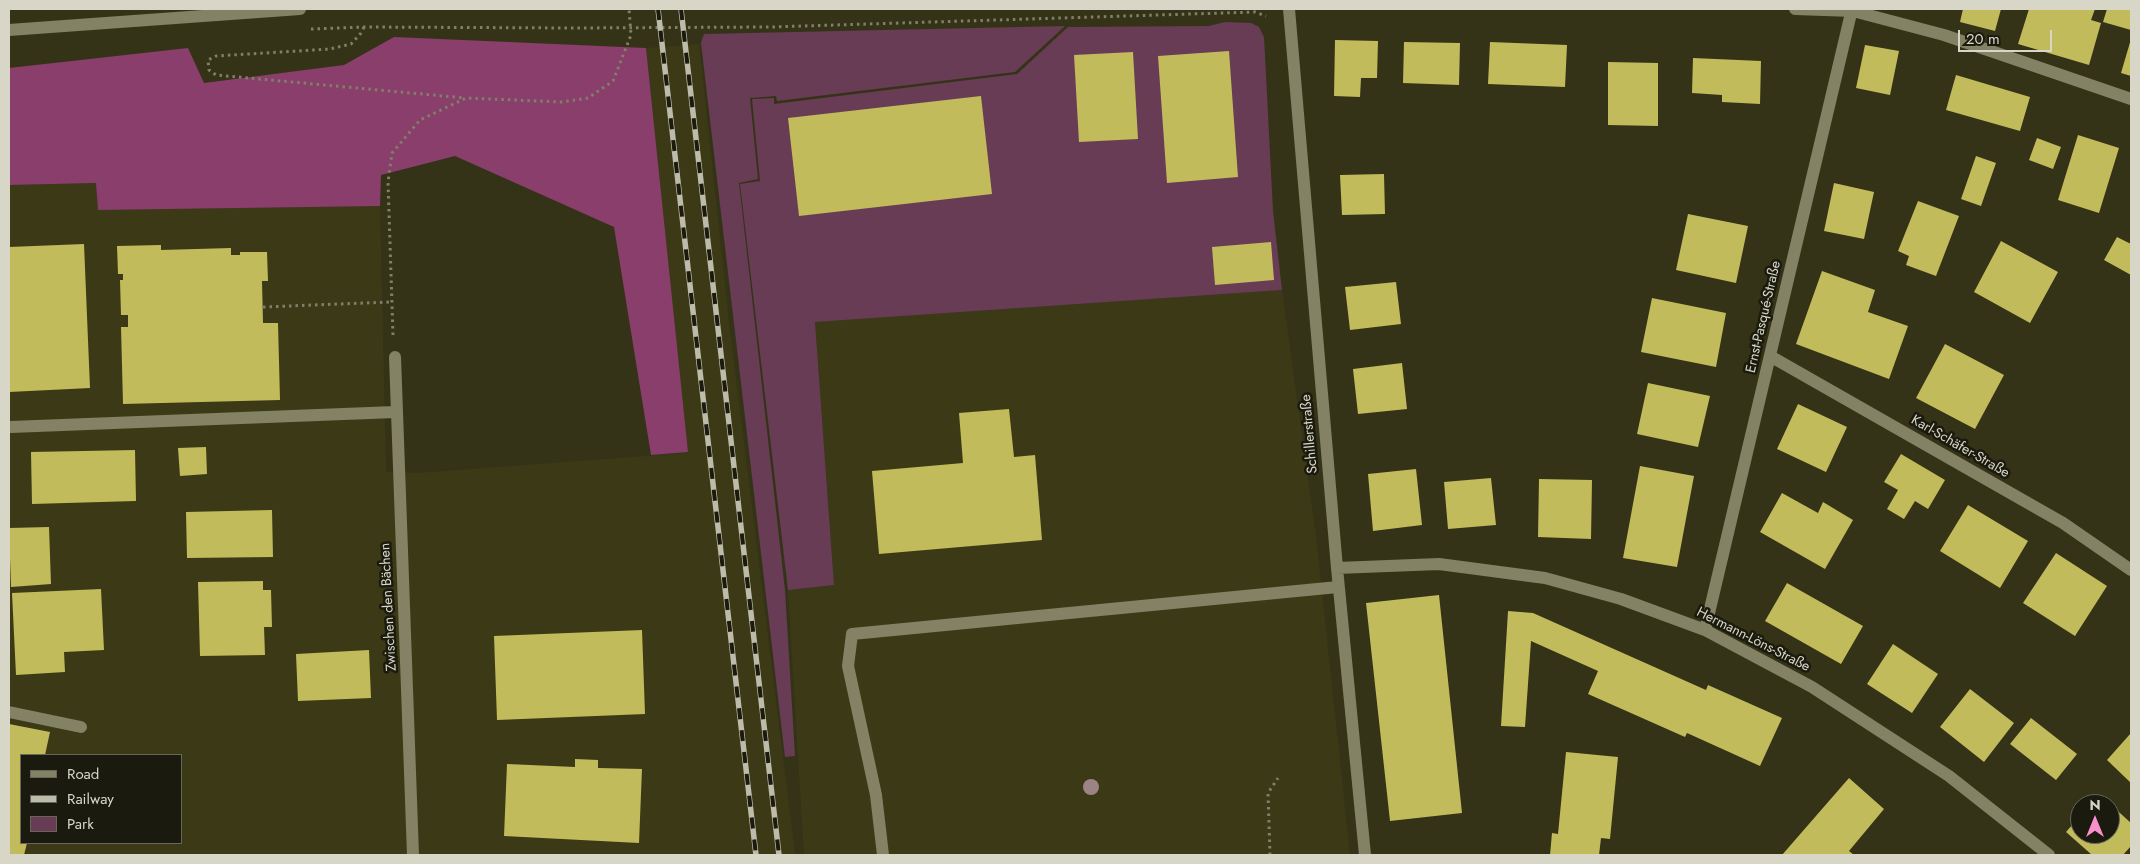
<!DOCTYPE html>
<html>
<head>
<meta charset="utf-8">
<style>
	body { margin:0 }
	#map { position:relative; width:2140px; height:864px; overflow:hidden; background:#343317; font-family:Jost,sans-serif }
	canvas { display:block }
	.frame { position:absolute; inset:0; border:10px solid #d8d7c7; pointer-events:none }
	.legend { position:absolute; left:20px; top:754px; width:162px; height:90px; box-sizing:border-box; background:#1b1a0e; border:1px solid #676658; margin:0; padding:6px 9px; list-style:none; font-size:15px; color:#d8d7c7 }
	.legend li { display:flex; align-items:center; gap:10px; height:25px }
	.legend b { width:25px; border:1px solid #676658 }
	.north { position:absolute; left:2070px; top:794px; width:50px; height:50px; box-sizing:border-box; background:#1b1a0e; border:1px solid #676658; border-radius:50%; rotate:0deg; font-size:14px; font-weight:700; line-height:20px; text-align:center; color:#d8d7c7 }
	.north::after { content:''; display:block; margin:auto; width:18px; height:22px; background:#f890cc; clip-path:polygon(50% 0,100% 100%,50% 72%,0 100%) }
	.scale { position:absolute; left:1958px; top:30px; width:94px; height:22px; box-sizing:border-box; border:2px solid #d8d7c7; border-top:0; padding-left:6px; font-size:15px; line-height:18px; white-space:nowrap; color:#d8d7c7; -webkit-text-stroke:4px #1b1a0e; paint-order:stroke }
</style>
</head>
<body>
<div id="map">
<canvas width="2140" height="864"></canvas>
<div class="frame"></div>
<ul class="legend">
<li><b style="height:6px;background:#838264"></b>Road</li>
<li><b style="height:6px;background:#bdbcaa"></b>Railway</li>
<li><b style="height:14px;background:#683c55"></b>Park</li>
</ul>
<div class="north">N</div>
<div class="scale">20 m</div>
</div>
<script>
const ctx = document.querySelector('canvas').getContext('2d');
ctx.lineJoin = 'round';
function paint(path, color) { ctx.fillStyle = color; ctx.fill(path, 'evenodd'); }
const shape = rows => new Path2D(rows.map(r => 'M' + r).join(''));
function strokePath(path, color, width, dash) { ctx.strokeStyle = color; ctx.lineWidth = width; ctx.lineCap = dash ? 'butt' : 'round'; ctx.setLineDash(dash || []); ctx.stroke(path); }
function label(font, color, halo, rows, align = 'center') {
  ctx.font = font + ' Jost,sans-serif'; ctx.lineWidth = 5; ctx.setLineDash([]); ctx.textBaseline = 'middle'; ctx.strokeStyle = halo; ctx.fillStyle = color; for (const [text, x, y, turn = 0] of rows) {
    ctx.save(); ctx.translate(x, y); ctx.rotate((+turn || 0) * Math.PI / 180); ctx.textAlign = isNaN(turn) ? turn : align; if (halo) ctx.strokeText(text, 0, 0); ctx.fillText(text, 0, 0); ctx.restore();
  }
}
paint(shape([
	[699,44,729,322,795,855,9,855,9,185,97,183,98,210,380,206,386,472,418,473,688,453,646,48],
	[21,755,181,755,181,843,21,843],
	[1282,290,1316,537,1350,855,804,855,788,590,834,585,815,322]
]), '#3c3a16');
paint(shape([
	[1225,22,1251,23,1259,27,1264,37,1273,211,1282,290,815,322,834,585,788,590,740,184,760,181,752,99,774,98,774,104,1017,74,1068,27,1209,26],
	[1065,26,1015,72,777,101,776,96,750,98,758,179,739,183,785,590,795,756,785,757,701,43,704,34]
]), '#683c55');
paint(shape([
	[394,37,646,48,688,452,651,455,614,227,455,156,381,175,380,206,98,210,96,183,9,185,9,68,188,48,204,83,344,65]
]), '#8a3e6c');
paint(shape([
	[1963,9,2001,9,1995,31,1960,22],
	[2029,9,2095,9,2091,20,2101,23,2089,65,2018,44],
	[2107,9,2131,9,2131,30,2103,22],
	[2131,39,2131,76,2121,73],
	[1335,40,1378,41,1377,78,1361,78,1360,97,1334,96],
	[1404,42,1460,43,1459,85,1403,83],
	[1490,42,1567,45,1565,87,1488,84],
	[1865,45,1899,51,1890,95,1856,88],
	[1229,51,1238,177,1167,183,1158,56],
	[1133,52,1138,139,1079,142,1074,55],
	[1693,58,1761,61,1760,104,1722,102,1722,95,1692,93],
	[1608,62,1658,63,1658,126,1608,125],
	[1956,75,2030,97,2020,131,1946,110],
	[981,96,992,194,799,216,788,118],
	[2078,135,2119,148,2099,213,2058,200],
	[2037,138,2061,147,2053,169,2029,160],
	[1976,156,1996,163,1981,206,1961,199],
	[1384,174,1385,214,1342,215,1340,175],
	[1834,183,1874,192,1864,239,1824,231],
	[1918,201,1959,216,1936,276,1906,265,1909,256,1898,251],
	[1688,214,1748,226,1736,283,1676,270],
	[2117,237,2131,244,2131,275,2104,260],
	[2001,241,2058,272,2030,323,1974,292],
	[1271,242,1274,280,1215,285,1212,247],
	[84,244,90,388,9,392,9,247],
	[161,245,161,250,231,248,231,255,240,255,240,252,267,252,268,281,262,281,263,323,278,323,280,400,123,404,121,327,128,327,128,315,121,315,120,280,123,280,123,274,118,274,117,246],
	[1822,271,1875,290,1868,312,1908,326,1889,379,1796,344],
	[1396,282,1401,324,1350,330,1345,287],
	[1652,298,1726,313,1716,367,1641,352],
	[1945,344,2004,375,1975,429,1916,398],
	[1402,363,1407,409,1358,414,1353,369],
	[1648,383,1710,396,1698,447,1637,434],
	[1798,404,1847,427,1826,472,1777,449],
	[1009,409,1014,457,1035,455,1042,540,879,554,872,471,963,463,959,413],
	[206,447,207,474,180,476,178,448],
	[135,450,136,501,32,504,31,452],
	[1901,454,1945,480,1928,509,1915,501,1904,519,1887,509,1898,490,1884,482],
	[1640,466,1694,476,1677,567,1623,558],
	[1416,469,1422,525,1373,531,1368,474],
	[1491,478,1496,525,1448,529,1444,482],
	[1539,479,1592,480,1591,539,1538,537],
	[1782,493,1818,513,1823,502,1853,520,1825,569,1760,532],
	[1968,505,2028,541,2000,588,1940,551],
	[272,510,273,557,187,558,186,512],
	[49,527,51,584,11,587,9,528],
	[2056,553,2107,586,2075,636,2023,603],
	[263,581,263,590,271,590,272,627,264,627,265,655,200,656,198,582],
	[1787,583,1863,626,1841,664,1765,621],
	[101,589,104,650,64,652,65,672,16,675,12,593],
	[1439,595,1462,813,1390,821,1366,603],
	[1508,611,1533,613,1706,690,1708,685,1782,718,1760,766,1687,733,1685,737,1588,694,1598,671,1531,641,1525,727,1501,726],
	[642,630,645,714,497,720,494,636],
	[1893,644,1938,674,1912,713,1867,684],
	[369,650,371,698,298,701,296,654],
	[1970,689,2014,723,1984,762,1940,727],
	[2031,718,2077,754,2056,780,2010,744],
	[9,724,50,732,45,755,21,755,21,843,27,843,24,855,9,855],
	[2131,733,2131,783,2107,760],
	[1566,752,1618,757,1610,839,1601,838,1599,855,1550,855,1552,833,1558,834],
	[575,759,598,760,598,768,642,769,639,843,504,836,507,764,575,767],
	[1849,778,1884,809,1849,851,1854,855,1782,855],
	[2100,795,2131,823,2131,846,2123,855,2092,855,2066,832,2080,816,2080,834,2110,834,2110,804,2091,804]
]), '#c2bb5b');
strokePath(shape([
	[364,27,361,33,351,44,330,49,216,56,208,60,209,70,216,75,465,98],
	[311,29,364,27,573,28,771,27,1255,12,1266,16],
	[263,307,390,302],
	[393,335,388,182,392,153,420,120,466,98,562,102,588,98,613,81,631,35,629,9],
	[1270,855,1268,793,1278,778]
]), '#807f69', 3, [2.5, 4]);
strokePath(shape([
	[1289,9,1337,568,1365,855],
	[1795,9,1853,11,1944,35,2131,99],
	[9,30,300,9],
	[1770,356,2063,523,2131,570],
	[395,357,413,855],
	[11,427,395,412],
	[1337,568,1439,564,1545,578,1621,599,1705,630,1812,687,1949,776,2049,855],
	[1705,630,1852,9],
	[9,712,81,727],
	[883,855,876,795,848,666,852,634,1338,587]
]), '#838264', 12);
const rail = shape([
	[658,9,756,855],
	[681,9,779,855]
]);
strokePath(rail, '#bdbcaa', 5.5);
strokePath(rail, '#1b1a0e', 4, [11]);
ctx.fillStyle = '#9c8384';
for (const [x, y] of [
	[1091,787]
]) { ctx.beginPath(); ctx.arc(x, y, 8, 0, 2 * Math.PI); ctx.fill(); }
label('14px', '#d8d7c7', '#1b1a0e', [
	["Ernst-Pasqué-Straße",1764,317,-77],
	["Schillerstraße",1310,434,-95],
	["Karl-Schäfer-Straße",1960,447,30],
	["Zwischen den Bächen",389,607,-93],
	["Hermann-Löns-Straße",1753,640,27]
]);
</script>
</body>
</html>
